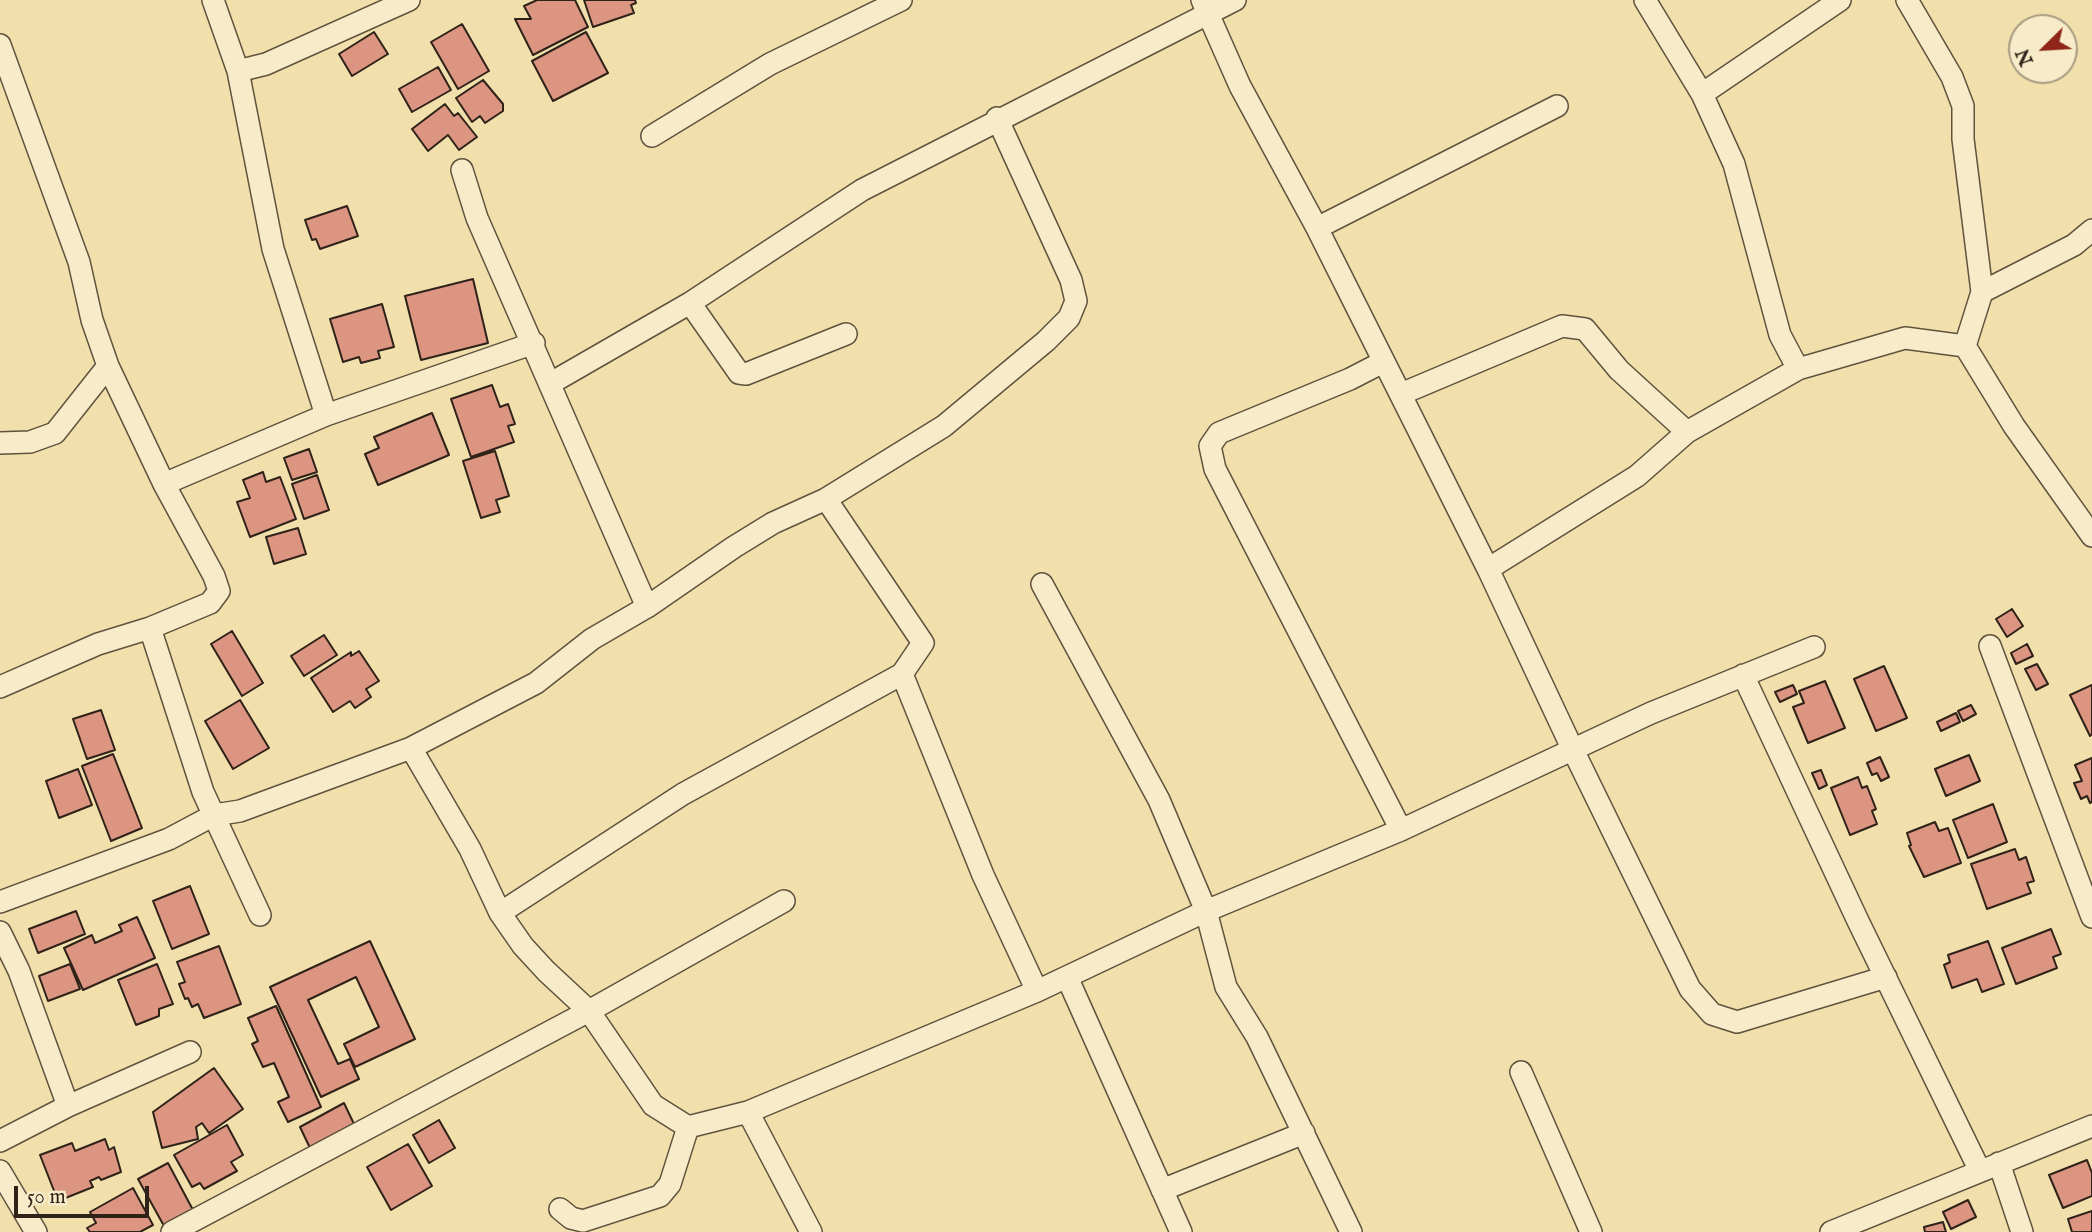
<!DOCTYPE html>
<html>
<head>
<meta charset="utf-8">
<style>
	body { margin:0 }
	#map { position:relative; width:2092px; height:1232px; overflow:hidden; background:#f2e0ac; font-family:"IM FELL English",serif }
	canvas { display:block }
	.north { position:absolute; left:2008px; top:14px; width:70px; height:70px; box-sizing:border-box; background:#f7ebc9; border:2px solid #a79b83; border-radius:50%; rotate:246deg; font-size:19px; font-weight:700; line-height:28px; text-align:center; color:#2e2219 }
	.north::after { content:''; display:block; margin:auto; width:24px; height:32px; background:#8f2418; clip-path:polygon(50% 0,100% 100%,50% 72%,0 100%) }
	.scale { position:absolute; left:14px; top:1186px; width:135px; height:32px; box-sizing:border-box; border:4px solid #2e2219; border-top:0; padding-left:9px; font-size:21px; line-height:24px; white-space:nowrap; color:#2e2219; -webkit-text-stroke:5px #f7ebc9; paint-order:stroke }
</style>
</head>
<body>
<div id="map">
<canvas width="2092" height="1232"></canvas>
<div class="north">N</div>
<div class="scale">50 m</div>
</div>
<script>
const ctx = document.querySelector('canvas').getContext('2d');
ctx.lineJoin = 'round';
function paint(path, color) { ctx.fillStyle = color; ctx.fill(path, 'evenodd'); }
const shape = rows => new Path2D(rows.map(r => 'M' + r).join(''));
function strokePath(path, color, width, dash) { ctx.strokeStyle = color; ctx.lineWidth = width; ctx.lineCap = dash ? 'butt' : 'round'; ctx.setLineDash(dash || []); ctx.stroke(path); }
const building = shape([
	[537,0,575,0,588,27,533,55,515,19,531,19,524,6,537,0],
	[584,0,635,0,636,3,631,5,634,13,593,27,584,0],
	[462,24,489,71,458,89,431,42,462,24],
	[374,32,388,54,352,76,339,54,374,32],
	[586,32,608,73,553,101,532,61,586,32],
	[438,67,451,90,412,112,399,89,438,67],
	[483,80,503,104,503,111,485,123,480,116,472,122,456,98,483,80],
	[445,104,454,116,458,113,477,137,459,150,448,135,428,151,412,129,445,104],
	[347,206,358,236,320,249,316,239,312,240,305,220,347,206],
	[473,279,488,343,421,360,405,296,473,279],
	[382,304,394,347,378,351,380,358,361,363,359,357,343,362,330,319,382,304],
	[492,385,500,407,508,404,515,424,508,426,514,442,471,457,451,399,492,385],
	[432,413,449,455,378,485,365,454,379,448,374,437,432,413],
	[309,449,317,472,292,480,284,458,309,449],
	[495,451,509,496,496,500,500,512,481,518,463,461,495,451],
	[263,472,266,482,280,477,296,519,250,537,237,502,250,498,243,480,263,472],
	[317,475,329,510,304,519,292,484,317,475],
	[298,528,306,554,274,564,266,537,298,528],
	[2012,609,2023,626,2007,637,1996,619,2012,609],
	[232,631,263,683,242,696,211,644,232,631],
	[324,635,337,655,304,676,291,656,324,635],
	[2027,644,2033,656,2016,664,2011,653,2027,644],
	[359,651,379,681,366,689,371,697,355,708,350,701,333,712,311,678,351,652,351,656,359,651],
	[2037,664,2048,684,2036,690,2025,669,2037,664],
	[1884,666,1907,718,1876,731,1854,679,1884,666],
	[1825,681,1845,728,1808,743,1793,707,1804,703,1799,691,1825,681],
	[1793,685,1797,694,1780,702,1775,692,1793,685],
	[2092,685,2092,734,2090,736,2070,695,2092,685],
	[240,700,269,748,233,769,205,721,240,700],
	[1971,705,1976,714,1963,721,1958,711,1971,705],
	[101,710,115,750,87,759,73,719,101,710],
	[1956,713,1960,722,1941,731,1937,722,1956,713],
	[113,754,142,828,111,841,82,766,113,754],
	[1969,755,1980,781,1946,796,1935,769,1969,755],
	[1880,757,1889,777,1881,781,1877,773,1872,775,1867,763,1880,757],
	[2092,758,2092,802,2090,803,2087,796,2081,799,2074,783,2082,781,2075,765,2092,758],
	[78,769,92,805,59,818,46,781,78,769],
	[1821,770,1827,785,1819,789,1812,773,1821,770],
	[1858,777,1862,788,1867,786,1876,809,1872,811,1877,824,1850,835,1831,788,1858,777],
	[1993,804,2007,842,1968,858,1953,820,1993,804],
	[1935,822,1939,831,1948,828,1961,863,1924,877,1909,846,1911,845,1907,833,1935,822],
	[2015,849,2019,860,2026,857,2034,881,2027,883,2031,893,1987,909,1971,864,2015,849],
	[190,886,209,934,172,949,153,901,190,886],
	[76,911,85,934,38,953,29,929,76,911],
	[137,917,155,958,83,990,64,948,92,935,95,943,122,931,119,925,137,917],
	[2051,929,2061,954,2053,957,2057,968,2016,984,2002,948,2051,929],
	[370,941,415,1039,355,1067,344,1044,379,1027,356,977,308,1000,338,1064,350,1059,359,1079,321,1097,270,987,370,941],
	[1988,941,2004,984,1982,992,1977,979,1952,988,1944,965,1950,962,1948,955,1988,941],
	[219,946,241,1004,204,1018,198,1004,192,1007,188,998,185,999,179,984,185,982,177,962,219,946],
	[70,964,80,989,48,1001,39,976,70,964],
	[157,964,173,1004,159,1009,159,1016,136,1025,118,980,157,964],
	[276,1006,321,1107,288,1122,278,1102,289,1097,274,1063,263,1067,252,1044,258,1041,248,1018,276,1006],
	[214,1068,243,1109,209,1133,202,1123,196,1127,198,1139,162,1148,153,1112,214,1068],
	[344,1103,354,1124,310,1148,300,1127,344,1103],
	[439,1120,455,1148,429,1163,413,1135,439,1120],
	[227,1125,243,1155,231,1162,237,1171,204,1189,200,1183,192,1187,174,1155,227,1125],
	[105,1139,109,1150,114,1147,121,1172,101,1180,99,1177,90,1181,93,1187,58,1201,40,1155,72,1143,75,1151,105,1139],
	[408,1144,432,1186,391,1210,367,1167,408,1144],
	[2087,1160,2092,1173,2092,1196,2063,1208,2049,1175,2087,1160],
	[168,1163,193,1210,164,1226,138,1179,168,1163],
	[133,1188,153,1225,140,1232,90,1232,87,1228,96,1223,90,1212,133,1188],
	[1968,1200,1976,1217,1951,1229,1943,1212,1968,1200],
	[2092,1211,2092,1232,2072,1232,2068,1219,2092,1211],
	[1943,1222,1946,1232,1925,1232,1924,1227,1943,1222]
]);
paint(building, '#db9581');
strokePath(building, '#2e2219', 2);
const minor = shape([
	[213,0,238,71,273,249,326,415],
	[1202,0,1240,86,1317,228,1488,569,1572,748,1690,989,1712,1014,1737,1022,1886,977],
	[1645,0,1702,94,1734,164,1780,335,1798,369],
	[1907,0,1952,77,1963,106,1963,139,1982,292,1965,346,2014,426,2092,536],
	[0,45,79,262,92,320,108,366,164,484,214,576,219,591,210,603,150,628,203,792,260,915],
	[238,71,266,64,409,0],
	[1702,94,1840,0],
	[652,136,770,64,901,0],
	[462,170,477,218,647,607],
	[1317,228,1557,106],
	[1982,292,2074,245,2092,230],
	[690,303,739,373,746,374,846,334],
	[1383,362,1350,379,1219,433,1210,446,1215,469,1401,830],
	[551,383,690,303,862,190,1235,0],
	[1401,394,1562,326,1585,329,1619,370,1687,432],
	[0,443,30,442,55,433,108,366],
	[164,484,326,415,534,343],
	[826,499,923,643,902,674,983,875,1037,991],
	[1488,569,1637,476,1687,432,1798,369,1905,338,1965,346],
	[1042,584,1159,800,1206,911,1226,987,1257,1037,1351,1232],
	[1990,646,2092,917],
	[1743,675,1858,921,1979,1169],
	[0,687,98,644,150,628],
	[411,748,536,683,592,639,647,607,734,547,773,523,826,499,944,426,1046,341,1069,318,1076,301,1071,280,997,118],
	[0,902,169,839,214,815,240,811,411,748,470,849,500,913,523,946,546,971,589,1011,653,1105,688,1127,748,1112,1037,991,1206,911,1401,830,1651,713,1814,647],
	[500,913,683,794,902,674],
	[0,932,19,971,68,1106],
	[1067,977,1181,1232],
	[1521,1072,1591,1232],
	[748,1112,811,1232],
	[0,1141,68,1106,190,1052],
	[1999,1163,2022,1232],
	[0,1171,36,1232],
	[1162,1190,1304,1133],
	[560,1209,571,1218,583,1221,660,1196,670,1184,688,1127],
	[172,1232,589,1011,784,901],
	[1831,1232,2092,1126]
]);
strokePath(minor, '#5f523e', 24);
strokePath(minor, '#f7ebc9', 21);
</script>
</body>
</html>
